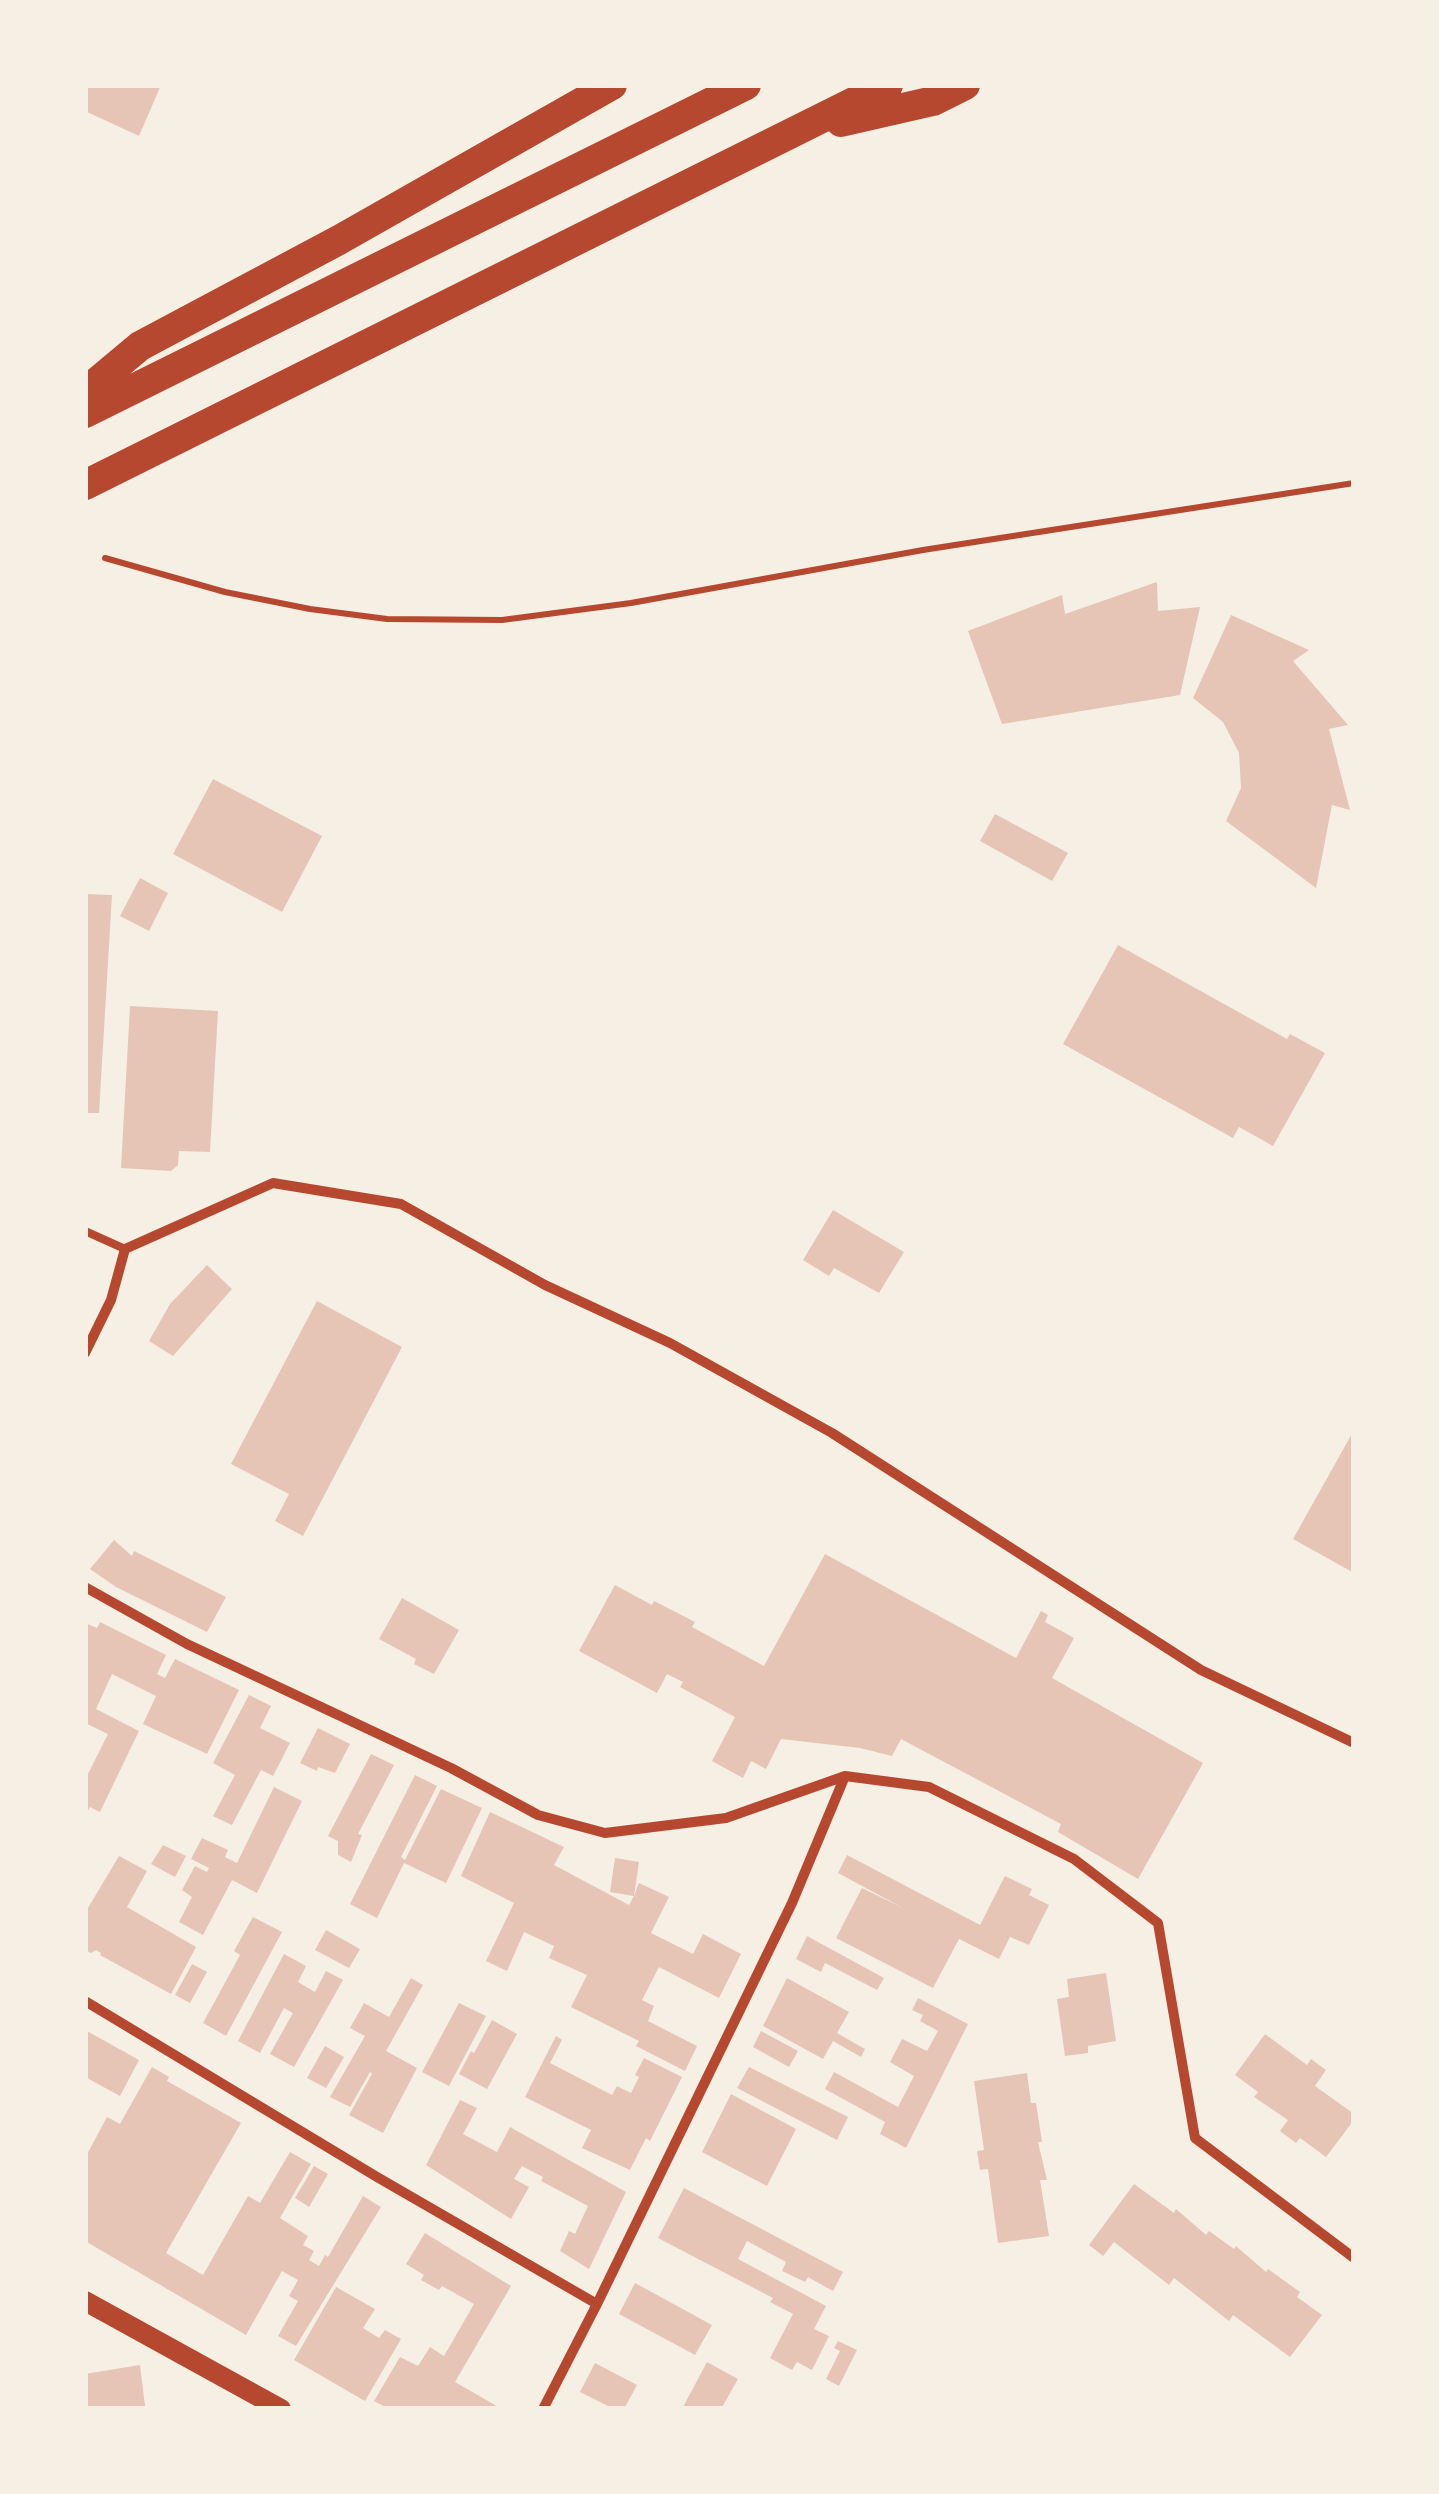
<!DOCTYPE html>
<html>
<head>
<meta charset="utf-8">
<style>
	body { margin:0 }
	#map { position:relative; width:1439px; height:2494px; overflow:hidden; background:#f6efe4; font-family:Spectral,serif }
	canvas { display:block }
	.frame { position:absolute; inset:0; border:88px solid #f6efe4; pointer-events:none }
</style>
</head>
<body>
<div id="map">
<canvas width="1439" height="2494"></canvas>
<div class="frame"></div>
</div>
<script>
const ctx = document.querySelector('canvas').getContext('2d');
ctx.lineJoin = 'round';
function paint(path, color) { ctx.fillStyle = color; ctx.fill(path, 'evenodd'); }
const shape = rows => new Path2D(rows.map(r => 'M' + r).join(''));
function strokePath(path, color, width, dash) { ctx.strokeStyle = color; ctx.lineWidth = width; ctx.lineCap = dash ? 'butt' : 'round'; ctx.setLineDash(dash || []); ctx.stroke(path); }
paint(shape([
	[85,85,161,85,139,136,85,111],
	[1157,582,1158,611,1200,607,1180,695,1002,724,968,631,1062,595,1065,614],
	[1231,615,1309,650,1293,661,1348,725,1329,729,1350,810,1332,805,1316,888,1226,821,1241,788,1239,753,1223,722,1193,698],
	[213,779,322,836,282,912,173,854],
	[995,814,1068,853,1052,881,980,841],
	[140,878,168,893,149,931,120,916],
	[85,894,112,895,99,1113,85,1113],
	[1118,945,1287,1039,1290,1034,1325,1053,1273,1146,1239,1127,1233,1138,1063,1044],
	[130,1006,218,1011,210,1152,179,1151,178,1165,171,1171,121,1168],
	[833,1210,904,1252,879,1293,834,1268,829,1276,803,1260],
	[207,1265,232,1289,173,1356,149,1341,170,1304],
	[317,1301,402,1347,303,1536,275,1521,289,1494,231,1464],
	[1354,1430,1354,1573,1293,1539],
	[114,1540,132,1556,134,1551,226,1597,207,1632,116,1587,90,1569],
	[825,1554,1016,1658,1041,1611,1048,1615,1045,1622,1074,1638,1052,1678,1203,1763,1138,1879,1058,1832,1061,1824,901,1739,892,1756,860,1748,781,1739,766,1769,751,1761,743,1778,712,1761,735,1717,680,1687,683,1682,667,1674,657,1693,579,1651,615,1585,652,1605,654,1601,695,1622,692,1627,764,1666],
	[402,1598,459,1630,434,1674,414,1664,416,1659,379,1639],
	[100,1622,166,1655,157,1674,165,1678,175,1659,239,1690,207,1754,143,1724,156,1696,112,1674,96,1709,139,1731,100,1812,90,1807,85,1816,85,1780,108,1734,85,1723,85,1623,97,1628],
	[249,1695,271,1706,260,1728,290,1743,273,1776,261,1770,232,1825,213,1816,235,1775,213,1763],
	[318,1728,350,1744,335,1773,318,1767,317,1771,300,1763],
	[371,1754,394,1765,358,1834,362,1835,351,1862,338,1855,338,1841,328,1836],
	[415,1775,437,1786,401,1857,405,1860,441,1789,482,1808,446,1883,404,1863,377,1918,350,1904],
	[274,1787,302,1801,257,1893,232,1880,203,1935,179,1922,192,1897,182,1890,195,1866,207,1872,209,1868,191,1859,202,1838,228,1850,225,1857,237,1863],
	[490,1812,564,1847,554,1865,629,1905,634,1896,610,1892,615,1858,639,1862,634,1896,639,1883,669,1897,651,1933,693,1954,703,1934,741,1954,719,1998,659,1967,642,2000,654,2006,648,2021,697,2046,685,2071,636,2046,639,2041,571,2007,587,1975,549,1958,554,1946,524,1932,507,1971,486,1961,514,1903,461,1876],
	[163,1845,186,1856,175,1877,151,1864],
	[847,1855,980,1925,1005,1876,1032,1889,1029,1895,1049,1905,1029,1945,1010,1937,999,1959,959,1939,933,1988,836,1938,862,1888,903,1908,838,1873],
	[119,1856,147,1871,127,1907,196,1947,171,1994,100,1955,101,1953,96,1950,91,1953,85,1950,85,1913],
	[253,1917,282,1932,226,2036,203,2023,240,1955,234,1951],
	[326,1930,360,1949,349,1968,315,1950],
	[807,1936,884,1978,877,1990,825,1963,821,1972,796,1959],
	[284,1954,306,1966,298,1982,315,1992,326,1971,343,1980,294,2067,270,2054,293,2013,284,2008,260,2053,238,2041],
	[192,1964,207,1972,190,2003,175,1995],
	[1106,1973,1116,2041,1088,2046,1088,2053,1065,2056,1057,1999,1069,1997,1067,1979],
	[411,1978,423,1985,386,2051,417,2068,383,2133,349,2115,372,2074,370,2072,350,2107,330,2097,365,2036,350,2028,364,2003,389,2017],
	[787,1978,849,2012,837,2033,865,2049,861,2057,833,2041,823,2059,763,2026],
	[918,1998,968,2024,906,2148,880,2134,885,2122,825,2089,834,2072,898,2107,914,2076,890,2062,902,2039,927,2051,938,2031,920,2021,923,2015,912,2010],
	[459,2003,486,2016,449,2086,422,2072],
	[492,2020,517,2034,487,2089,459,2074,471,2051,474,2053],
	[85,2030,139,2060,120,2096,85,2077],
	[761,2031,798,2051,789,2067,753,2047],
	[1265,2034,1307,2065,1311,2059,1326,2070,1315,2086,1354,2114,1354,2120,1326,2157,1300,2138,1296,2143,1280,2131,1288,2120,1254,2097,1258,2092,1235,2075],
	[556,2036,562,2040,550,2063,612,2095,617,2086,631,2093,639,2077,635,2075,644,2058,682,2077,650,2141,646,2138,630,2170,582,2148,591,2130,525,2097],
	[325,2046,344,2057,326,2088,307,2078],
	[152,2067,169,2077,167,2081,241,2123,166,2253,203,2275,248,2196,260,2203,290,2152,311,2164,280,2218,308,2236,303,2245,314,2251,309,2260,319,2266,325,2255,328,2257,363,2196,381,2207,296,2346,278,2336,298,2301,289,2296,298,2280,282,2271,246,2335,85,2241,85,2158,107,2117,120,2124],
	[749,2067,848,2117,837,2140,737,2088],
	[1027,2073,1031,2103,1036,2103,1042,2142,1038,2142,1047,2180,1040,2180,1049,2236,998,2243,988,2169,980,2170,977,2151,984,2150,974,2081],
	[731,2094,796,2129,767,2186,702,2152],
	[460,2100,477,2108,463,2134,497,2152,510,2127,626,2192,589,2269,560,2251,569,2231,575,2234,588,2206,541,2181,543,2177,522,2166,514,2179,529,2187,511,2219,426,2165],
	[314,2166,328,2174,309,2207,295,2198],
	[1134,2184,1174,2213,1176,2209,1206,2235,1209,2231,1234,2249,1236,2246,1266,2272,1268,2269,1300,2292,1297,2297,1322,2315,1290,2357,1233,2315,1229,2321,1174,2278,1169,2285,1114,2242,1103,2256,1089,2245],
	[684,2188,843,2272,833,2291,808,2277,805,2282,782,2271,786,2262,747,2241,738,2259,826,2306,814,2329,829,2336,812,2370,797,2362,792,2370,770,2358,793,2314,770,2302,773,2298,658,2238],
	[425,2233,511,2286,455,2382,502,2409,389,2409,374,2401,400,2357,418,2366,430,2347,444,2356,474,2304,442,2286,439,2290,421,2280,424,2275,406,2264],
	[635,2283,712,2325,695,2355,619,2314],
	[336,2287,375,2309,363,2328,379,2338,385,2330,401,2339,365,2401,294,2360],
	[838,2341,857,2350,839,2386,826,2379,840,2351,834,2348],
	[707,2362,738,2379,721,2409,682,2409],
	[595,2363,637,2385,624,2409,614,2409,580,2392],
	[140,2365,145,2406,120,2409,85,2409,85,2374]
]), '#e6c5b7');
strokePath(shape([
	[105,558,225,592,310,609,387,619,502,620,631,603,923,550,1354,483]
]), '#b5482f', 6);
strokePath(shape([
	[85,1231,125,1249]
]), '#b5482f', 8);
strokePath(shape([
	[85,1353,111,1300,125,1249,273,1183,401,1204,545,1285,670,1343,832,1433,1201,1670,1354,1743],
	[85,1587,187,1644,451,1768,538,1815,605,1833,726,1818,845,1776,929,1787,1074,1859,1158,1923,1195,2138,1354,2258],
	[85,2001,377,2177,597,2304],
	[543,2409,597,2304,792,1903,845,1776]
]), '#b5482f', 10);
strokePath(shape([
	[85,2301,281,2409]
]), '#b5482f', 20);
strokePath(shape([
	[841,122,933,101,965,85],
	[85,392,140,346,339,240,612,85],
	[85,413,746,85],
	[85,485,888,85]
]), '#b5482f', 30);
</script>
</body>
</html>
